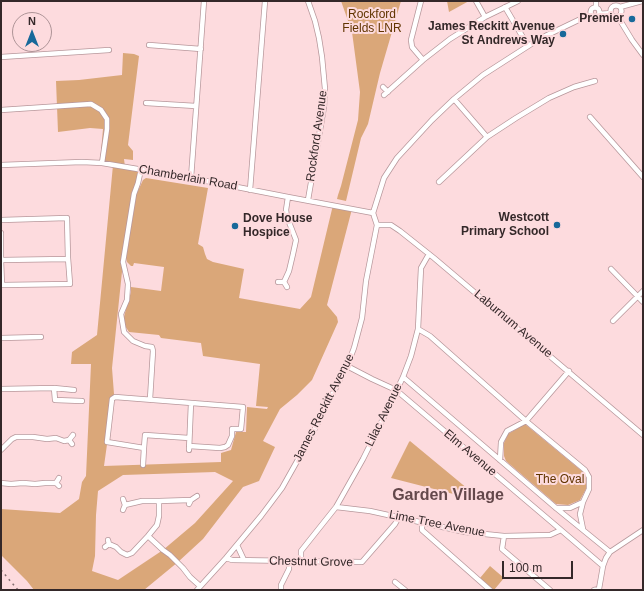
<!DOCTYPE html>
<html>
<head>
<meta charset="utf-8">
<style>
	body { margin:0 }
	#map { position:relative; width:644px; height:591px; overflow:hidden; background:#fddbde; font-family:Arial,sans-serif }
	canvas { display:block }
	.frame { position:absolute; inset:0; border:2px solid #342829; pointer-events:none }
	.north { position:absolute; left:12px; top:12px; width:40px; height:40px; box-sizing:border-box; background:#fddbde; border:1px solid #ad9396; border-radius:50%; rotate:0deg; font-size:11px; font-weight:700; line-height:16px; text-align:center; color:#342829 }
	.north::after { content:''; display:block; margin:auto; width:14px; height:18px; background:#18699a; clip-path:polygon(50% 0,100% 100%,50% 72%,0 100%) }
	.scale { position:absolute; left:502px; top:561px; width:71px; height:18px; box-sizing:border-box; border:2px solid #342829; border-top:0; padding-left:5px; font-size:12px; line-height:14px; white-space:nowrap; color:#342829; -webkit-text-stroke:3px #fddbde; paint-order:stroke }
</style>
</head>
<body>
<div id="map">
<canvas width="644" height="591"></canvas>
<div class="frame"></div>
<div class="north">N</div>
<div class="scale">100 m</div>
</div>
<script>
const ctx = document.querySelector('canvas').getContext('2d');
ctx.lineJoin = 'round';
function paint(path, color) { ctx.fillStyle = color; ctx.fill(path, 'evenodd'); }
const shape = rows => new Path2D(rows.map(r => 'M' + r).join(''));
function strokePath(path, color, width, dash) { ctx.strokeStyle = color; ctx.lineWidth = width; ctx.lineCap = dash ? 'butt' : 'round'; ctx.setLineDash(dash || []); ctx.stroke(path); }
function label(font, color, halo, rows, align = 'center') {
  ctx.font = font + ' Arial,sans-serif'; ctx.lineWidth = 4; ctx.setLineDash([]); ctx.textBaseline = 'middle'; ctx.strokeStyle = halo; ctx.fillStyle = color; for (const [text, x, y, turn = 0] of rows) {
    ctx.save(); ctx.translate(x, y); ctx.rotate((+turn || 0) * Math.PI / 180); ctx.textAlign = isNaN(turn) ? turn : align; if (halo) ctx.strokeText(text, 0, 0); ctx.fillText(text, 0, 0); ctx.restore();
  }
}
paint(shape([
	[341,1,401,1,380,73,368,124,361,138,346,201,337,199,338,195,341,186,358,120,360,92,352,32],
	[447,1,469,1,449,12],
	[123,53,134,54,139,56,128,145,133,151,133,160,124,159,125,167,141,169,123,262,112,368,114,394,104,466,221,462,221,453,231,450,236,432,246,432,247,407,267,409,268,407,256,406,260,364,203,356,201,343,161,338,159,335,129,332,125,326,124,317,126,309,131,292,131,287,161,291,164,267,134,263,133,266,131,266,127,262,126,258,135,203,136,195,143,180,146,178,208,188,198,244,203,247,205,254,207,259,213,262,244,269,239,298,300,309,311,297,333,205,352,209,327,305,337,317,338,322,312,380,297,395,280,409,263,441,275,447,259,481,243,487,203,539,178,562,144,590,34,590,27,581,1,555,1,509,60,513,79,499,82,482,86,476,91,364,71,364,72,352,97,335,113,165,100,163,103,129,90,128,58,132,56,81,79,80,122,75],
	[215,472,233,481,195,523,163,550,118,580,92,571,95,556,96,515,98,491,123,475],
	[525,424,583,472,586,478,586,489,580,500,568,505,556,504,506,461,504,456,504,443,508,434],
	[410,441,474,494,476,497,475,498,473,499,391,478,409,442],
	[490,566,504,578,494,590,480,578]
]), '#daa779');
const minor = shape([
	[308,1,315,21,319,38,322,57,325,89,324,107,308,200],
	[421,1,411,40,412,47,423,60],
	[476,1,485,17],
	[596,1,596,7],
	'610.5 11a5.5 5.5 0 1 1 11 0a5.5 5.5 0 1 1-11 0Z',
	[505,7,528,46],
	[620,7,642,1],
	'590.5 12a4.5 4.5 0 1 1 9 0a4.5 4.5 0 1 1-9 0Z',
	[599,14,611,13],
	[618,17,632,40,643,55],
	[149,45,201,49],
	[1,57,109,50],
	[383,87,388,92],
	[384,95,423,60,450,39,485,17,518,1],
	[454,99,487,137],
	[146,103,196,106],
	[1,110,91,104,101,110,107,119,107,129,102,163],
	[590,117,643,177],
	[1,165,82,162,102,163,191,178,288,197,373,213],
	[141,169,138,183,134,194,123,262,128,284,127,300,121,314,124,332,133,341,145,346,152,347,153,351,150,399],
	[191,178,204,1],
	[439,182,487,137,516,118,549,98,574,87,595,81],
	[250,190,265,1],
	[1,220,67,218,68,259,1,260,1,233],
	[377,225,391,225,400,231,434,258,643,435],
	[1,260,2,285,70,284,68,258],
	[611,269,643,302],
	[278,282,284,282,287,287],
	[284,282,289,271,293,254,296,240,287,217,286,210,288,197],
	[613,321,643,291],
	[418,329,430,336,526,421,569,371],
	[1,338,41,337],
	[347,366,372,379,396,390,561,530,603,566],
	[403,377,556,508,610,552],
	[54,388,55,400,82,401],
	[1,389,54,388,74,390],
	[72,444,69,440,73,435],
	[189,446,220,448,225,447,228,445,232,436,232,429,241,429,243,407,115,397,112,399,107,442,144,448,145,435,189,438],
	[1,450,12,439,16,437,33,437,47,439,56,438,64,441,69,440],
	[189,450,191,403],
	[500,460,501,442,507,431,526,421,585,470,589,477,589,489,583,502,580,514,583,529],
	[143,465,144,448],
	[59,478,56,483,59,486],
	[1,483,11,484,23,483,35,484,45,483,56,483],
	[123,499,125,505,123,510],
	[189,504,191,500,197,496],
	[125,505,142,501,159,501,191,500],
	[336,507,370,511,465,532,504,536,550,535,561,530],
	[556,508,570,508,583,502],
	[422,522,422,530,490,590],
	[148,536,163,550,170,555,183,568,190,577,200,586],
	[504,536,502,549,550,590],
	[109,544,116,547,121,552,127,555,132,553,148,536,157,525,159,516,159,501],
	[237,545,244,560],
	[105,547,109,544,108,540],
	[226,558,232,560,362,562,395,524,399,517],
	[301,562,301,551,336,507,363,459,379,427,403,377,411,356,418,329,421,268,429,254],
	[395,582,405,590],
	[197,590,226,558,261,516,282,488,309,440,347,366,354,348,362,318,366,281,377,225,373,213,384,178,397,158,432,120,454,99,483,75,539,39,591,14],
	[281,590,281,585,289,569,289,562],
	[594,590,599,589,603,566,606,558,610,552,643,530]
]);
strokePath(minor, '#b7979b', 6);
strokePath(minor, '#fff', 4.5);
strokePath(shape([
	[1,570,18,590]
]), '#847071', 1.5, [2, 4]);
for (const [x, y, r, color] of [
	[632,19,4,"#18699a"],
	[563,34,4,"#18699a"],
	[557,225,4,"#18699a"],
	[235,226,4,"#18699a"]
]) { const dot = new Path2D(); dot.arc(x, y, r, 0, 2 * Math.PI); ctx.fillStyle = color; ctx.fill(dot); strokePath(dot, '#fddbde', 1.5); }
label('12px', '#613500', '#fddbde', [
	["Rockford",372,15],
	["Fields LNR",372,29],
	["The Oval",560,480]
]);
label('bold 12px', '#342829', '#fddbde', [
	["Premier",624,19],
	["James Reckitt Avenue",555,27],
	["St Andrews Way",555,41],
	["Westcott",549,218],
	["Primary School",549,232],
	["Dove House",243,219,"left"],
	["Hospice",243,233,"left"]
], 'right');
label('12px', '#342829', '#fddbde', [
	["Rockford Avenue",317,136,-82],
	["Chamberlain Road",188,178,10],
	["Laburnum Avenue",513,324,40],
	["James Reckitt Avenue",324,408,-63],
	["Lilac Avenue",384,415,-64],
	["Elm Avenue",470,453,40],
	["Lime Tree Avenue",437,524,11],
	["Chestnut Grove",311,562,1]
]);
label('bold 16px', '#64484b', '#fddbde', [
	["Garden Village",448,496]
]);
</script>
</body>
</html>
